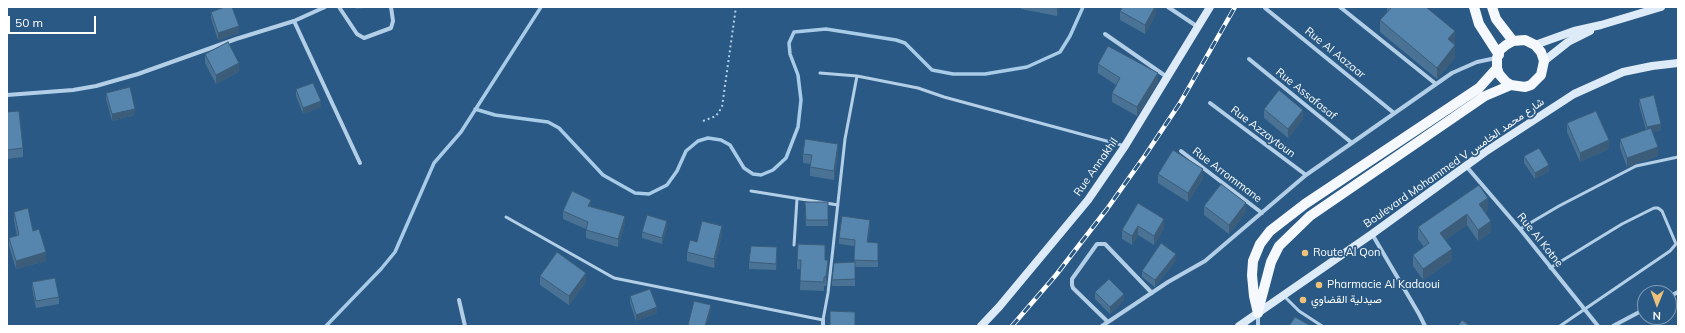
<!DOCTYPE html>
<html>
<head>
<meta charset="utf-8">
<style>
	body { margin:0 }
	#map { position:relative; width:1685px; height:333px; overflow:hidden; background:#295984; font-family:Mulish,sans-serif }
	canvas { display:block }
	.frame { position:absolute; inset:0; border:8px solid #fff; pointer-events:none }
	.north { position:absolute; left:1637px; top:285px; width:40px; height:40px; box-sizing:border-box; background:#295984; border:1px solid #7f9bb5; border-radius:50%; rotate:181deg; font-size:11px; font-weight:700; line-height:16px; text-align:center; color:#fff }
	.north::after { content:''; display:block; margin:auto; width:14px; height:18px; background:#eec27a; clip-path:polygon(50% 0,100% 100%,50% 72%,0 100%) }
	.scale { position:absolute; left:8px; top:16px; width:88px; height:18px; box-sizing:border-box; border:2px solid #fff; border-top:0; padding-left:5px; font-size:12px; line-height:14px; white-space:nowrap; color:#fff; -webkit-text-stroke:3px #295984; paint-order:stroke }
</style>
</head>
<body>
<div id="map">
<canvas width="1685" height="333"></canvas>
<div class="frame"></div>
<div class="north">N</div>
<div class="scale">50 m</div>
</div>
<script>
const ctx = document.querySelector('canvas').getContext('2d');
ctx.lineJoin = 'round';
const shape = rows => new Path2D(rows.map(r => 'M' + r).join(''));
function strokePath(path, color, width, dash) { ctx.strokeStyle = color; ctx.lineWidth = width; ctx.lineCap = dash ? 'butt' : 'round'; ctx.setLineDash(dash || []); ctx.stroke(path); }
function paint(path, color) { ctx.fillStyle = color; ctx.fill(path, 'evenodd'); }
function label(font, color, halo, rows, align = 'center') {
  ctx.font = font + ' Mulish,Vazirmatn,sans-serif'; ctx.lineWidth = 3.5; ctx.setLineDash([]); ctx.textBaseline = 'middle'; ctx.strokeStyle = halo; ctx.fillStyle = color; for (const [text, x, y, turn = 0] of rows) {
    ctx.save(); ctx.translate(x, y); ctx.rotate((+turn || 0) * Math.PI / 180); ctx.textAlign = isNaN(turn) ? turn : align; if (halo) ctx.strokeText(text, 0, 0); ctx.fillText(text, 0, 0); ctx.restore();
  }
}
strokePath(shape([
	[475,109,495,115,548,122,559,128,603,175,635,193,649,194,667,185,677,171,686,151,698,141,708,138,721,140,730,145,744,168,753,174,761,175,773,170,786,158,798,127,801,100,798,75,790,54,789,43,794,32,826,29,896,40,905,43,932,70,953,74,985,74,1027,67,1060,52,1070,36,1083,7],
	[326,326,381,269,395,252,434,163,461,132,541,7]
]), '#a8cbe7', 3.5);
strokePath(shape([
	[703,121,716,116,722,107,736,7]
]), '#b3cfe7', 2, [2, 3]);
strokePath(shape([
	[820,73,857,76,918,88,944,97,1125,146],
	[751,191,838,205],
	[506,217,614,278,823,320,828,293,845,139,857,76],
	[1520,229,1559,206,1636,166,1678,157],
	[794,245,797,199],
	[1550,268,1622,224,1654,208,1658,208,1662,211,1676,244,1670,251,1560,326],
	[1284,296,1299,311,1322,326]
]), '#b3cfe7', 3);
strokePath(shape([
	[339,7,357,34,364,38,391,28,393,21,391,7],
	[1168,7,1198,27],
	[1340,7,1436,84],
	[1265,8,1394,113],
	[294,21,360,163],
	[1105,34,1167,77],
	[1249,59,1352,143],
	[7,95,73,90,96,86,138,74,236,39,294,21,325,7],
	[1210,103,1306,175],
	[1181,151,1262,213],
	[1466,166,1520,229,1598,326],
	[1372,234,1419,314,1425,326],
	[1669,297,1678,292],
	[459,300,465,326],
	[1258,313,1258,326],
	[1108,322,1073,288,1072,285,1072,279,1097,244,1105,244,1152,293],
	[823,326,823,320],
	[1102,326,1168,282,1205,261,1306,175,1452,73,1477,62,1496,58],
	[1613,326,1645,309]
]), '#b3cfe7', 4);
strokePath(shape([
	[1535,45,1574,31,1601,25,1661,7],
	[1544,61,1568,42,1590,31],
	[981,326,999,307,1088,200,1125,146,1210,7],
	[1239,326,1372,234,1485,152,1574,94,1623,72,1652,66,1678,63]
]), '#ddeaf7', 8);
strokePath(shape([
	[1474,7,1479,24,1499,55],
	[1492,7,1496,19,1513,41],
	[1258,311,1271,262,1279,246,1310,216,1485,96,1511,85],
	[1258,313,1254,296,1252,275,1253,261,1260,244,1270,231,1305,204,1479,88,1497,68,1497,58,1500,50,1506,45,1513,41,1525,40,1535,45,1541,52,1544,61,1541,75,1531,85,1525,87,1511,85,1506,82,1499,74,1497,68]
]), '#f5f9fe', 10);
const rail = shape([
	[1012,326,1056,275,1107,209,1146,154,1180,103,1235,7]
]);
strokePath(rail, '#fff', 4.5);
strokePath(rail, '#295984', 3, [9]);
paint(shape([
	[356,7,373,7,356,9],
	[1021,7,1059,7,1057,16,1021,9],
	[1119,7,1156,7,1156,14,1145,34,1120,20,1120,11,1122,8],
	[1387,7,1426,7,1455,42,1454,44,1455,57,1437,79,1380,32,1380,20,1387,12],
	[211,12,239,33,218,40,211,18],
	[205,54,239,72,216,84,205,63],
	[1098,64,1158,82,1137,116,1112,102,1112,93,1116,85,1098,73],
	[296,89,321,107,303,114,296,96],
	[106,93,135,115,112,121,106,99],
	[1639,99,1661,130,1653,132,1658,156,1627,167,1620,148,1620,139,1646,130,1639,105],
	[1264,109,1303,119,1288,138,1264,118],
	[7,112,23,148,23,157,7,159],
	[1567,123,1609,149,1580,162,1567,132],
	[838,153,834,180,810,176,810,164,803,163,803,154],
	[1524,156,1549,171,1535,179,1524,163],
	[1158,174,1203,178,1188,202,1158,183],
	[1479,185,1488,209,1485,212,1491,232,1478,241,1467,225,1445,240,1452,260,1423,280,1413,266,1413,255,1424,247,1418,239,1418,227],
	[805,202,828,202,828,226,806,226],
	[1138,203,1164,228,1154,245,1138,235,1132,245,1122,239,1122,230],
	[1204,206,1246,212,1229,234,1204,215],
	[591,207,625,224,618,247,586,238,586,229,563,219,563,211],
	[14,212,33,231,46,261,16,269,9,246,9,238,17,236,14,220],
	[870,226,868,242,878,243,878,267,855,267,855,286,832,286,832,280,854,262,854,246,839,244,839,238],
	[667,228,662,244,642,238,642,232],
	[722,235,714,268,687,261,687,252,697,242],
	[777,253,776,270,749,269,749,262],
	[797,260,825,260,828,269,826,286,824,286,824,291,800,290,801,269,797,269],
	[1176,260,1155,287,1142,277,1142,271],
	[540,276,586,282,569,305,540,285],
	[32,282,59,297,59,304,36,308,32,288],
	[1095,292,1124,300,1110,314,1095,299],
	[630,296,657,313,636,321,630,303]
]), '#4a7295');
paint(shape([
	[1057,7,1059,7,1057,16],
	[1155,7,1156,7,1156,14,1145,34,1145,25],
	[239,26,239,33,218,40,218,33],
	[1455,31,1455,42,1448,50,1448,39],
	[1455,45,1455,57,1437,79,1437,68],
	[239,63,239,72,216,84,216,75],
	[1158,73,1158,82,1137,116,1137,107],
	[321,101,321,107,303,114,303,108],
	[135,109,135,115,112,121,112,114],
	[1303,110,1303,119,1288,138,1288,129],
	[1661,124,1661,130,1647,134,1647,127],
	[1609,140,1609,149,1580,162,1580,153],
	[838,144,838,153,834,180,834,171],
	[1658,147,1658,156,1627,167,1627,158],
	[1549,165,1549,171,1535,179,1535,173],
	[1203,169,1203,178,1188,202,1188,193],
	[1488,198,1488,209,1479,216,1479,204],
	[591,200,591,208,588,206],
	[1246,203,1246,212,1229,234,1229,225],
	[1467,214,1467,225,1440,244,1440,233],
	[625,216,625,224,618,247,618,239],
	[1164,219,1164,228,1154,245,1154,236],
	[870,220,870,226,867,248,867,242],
	[667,221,667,228,662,244,662,238],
	[1491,221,1491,232,1478,241,1478,230],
	[722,226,722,235,714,268,714,259],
	[1138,226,1138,235,1132,245,1132,236],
	[1452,249,1452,260,1423,280,1423,269],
	[46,252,46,261,16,269,16,261],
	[1176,254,1176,260,1155,287,1155,280],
	[828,260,828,269,826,286,826,277],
	[586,273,586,282,569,305,569,296],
	[1124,294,1124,300,1110,314,1110,307],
	[711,305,711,311,707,326,705,326],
	[657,307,657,313,636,321,636,315]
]), '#3c5d79');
const building = shape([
	[225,7,232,7,239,26,218,33,211,12,225,7],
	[1123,7,1155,7,1145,25,1120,11,1123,7],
	[1392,7,1426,7,1455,31,1448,39,1455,45,1437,68,1380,20,1392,7],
	[228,42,239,63,216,75,205,54,228,42],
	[1108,46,1158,73,1137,107,1112,93,1120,78,1098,64,1108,46],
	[313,83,321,101,303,108,296,89,313,83],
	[130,87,135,109,112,114,106,93,130,87],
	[1279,90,1303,110,1288,129,1264,109,1279,90],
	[1654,95,1661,124,1647,127,1639,99,1654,95],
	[19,111,23,148,7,150,7,112,19,111],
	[1596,111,1609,140,1580,153,1567,123,1596,111],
	[1651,128,1658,147,1627,158,1620,139,1651,128],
	[805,139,838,144,834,171,810,167,812,155,803,154,805,139],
	[1539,148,1549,165,1535,173,1524,156,1539,148],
	[1173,150,1203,169,1188,193,1158,174,1173,150],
	[1221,184,1246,203,1229,225,1204,206,1221,184],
	[1479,185,1488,198,1479,204,1491,221,1478,230,1467,214,1440,233,1452,249,1423,269,1413,255,1429,243,1418,227,1479,185],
	[572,191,591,200,588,206,625,216,618,239,586,230,588,222,563,211,572,191],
	[805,202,828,202,828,220,806,220,805,202],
	[1138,203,1164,219,1154,236,1138,226,1132,236,1122,230,1138,203],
	[28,208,33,231,39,229,46,252,16,261,9,238,19,235,14,212,28,208],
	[647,215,667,221,662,238,642,232,647,215],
	[842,216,870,220,867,242,878,243,878,261,854,260,855,240,839,238,842,216],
	[702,221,722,226,714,259,687,252,690,240,697,242,702,221],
	[1161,243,1176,254,1155,280,1142,271,1161,243],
	[798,244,825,245,825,260,828,260,826,277,824,277,824,282,800,281,801,260,797,260,798,244],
	[751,246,777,247,776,264,749,262,751,246],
	[557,252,586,273,569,296,540,276,557,252],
	[855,262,855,279,832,280,834,263,855,262],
	[55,278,59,297,36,301,32,282,55,278],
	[1109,279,1124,294,1110,307,1095,292,1109,279],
	[650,289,657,307,636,315,630,296,650,289],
	[694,301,711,305,705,326,691,326,688,325,694,301],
	[830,311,855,312,855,326,830,326,830,311],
	[1295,317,1311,326,1289,326,1295,317],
	[1462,320,1470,326,1458,326,1462,320]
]);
paint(building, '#5685ad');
strokePath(building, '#3c5d79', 1);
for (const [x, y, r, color] of [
	[1305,253,4,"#eec27a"],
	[1319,285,4,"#eec27a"],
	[1303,300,4,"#eec27a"]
]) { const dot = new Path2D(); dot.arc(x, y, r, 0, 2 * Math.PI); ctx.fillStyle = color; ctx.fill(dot); strokePath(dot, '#295984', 1.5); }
label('11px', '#fff', '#295984', [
	["Rue Al Aazaar",1335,53,39],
	["Rue Assafasaf",1306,94,39],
	["Rue Azzaytoun",1263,132,37],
	["Boulevard Mohammed V شارع محمد الخامس",1454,163,-35],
	["Rue Annakhil",1096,167,-55],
	["Rue Arrommane",1227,175,37],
	["Rue Al Kotne",1540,240,51]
]);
label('11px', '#fff', '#295984', [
	["Route Al Qon",1313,253],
	["Pharmacie Al Kadaoui",1327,285],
	["صيدلية القضاوي",1311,300]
], 'left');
</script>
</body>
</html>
